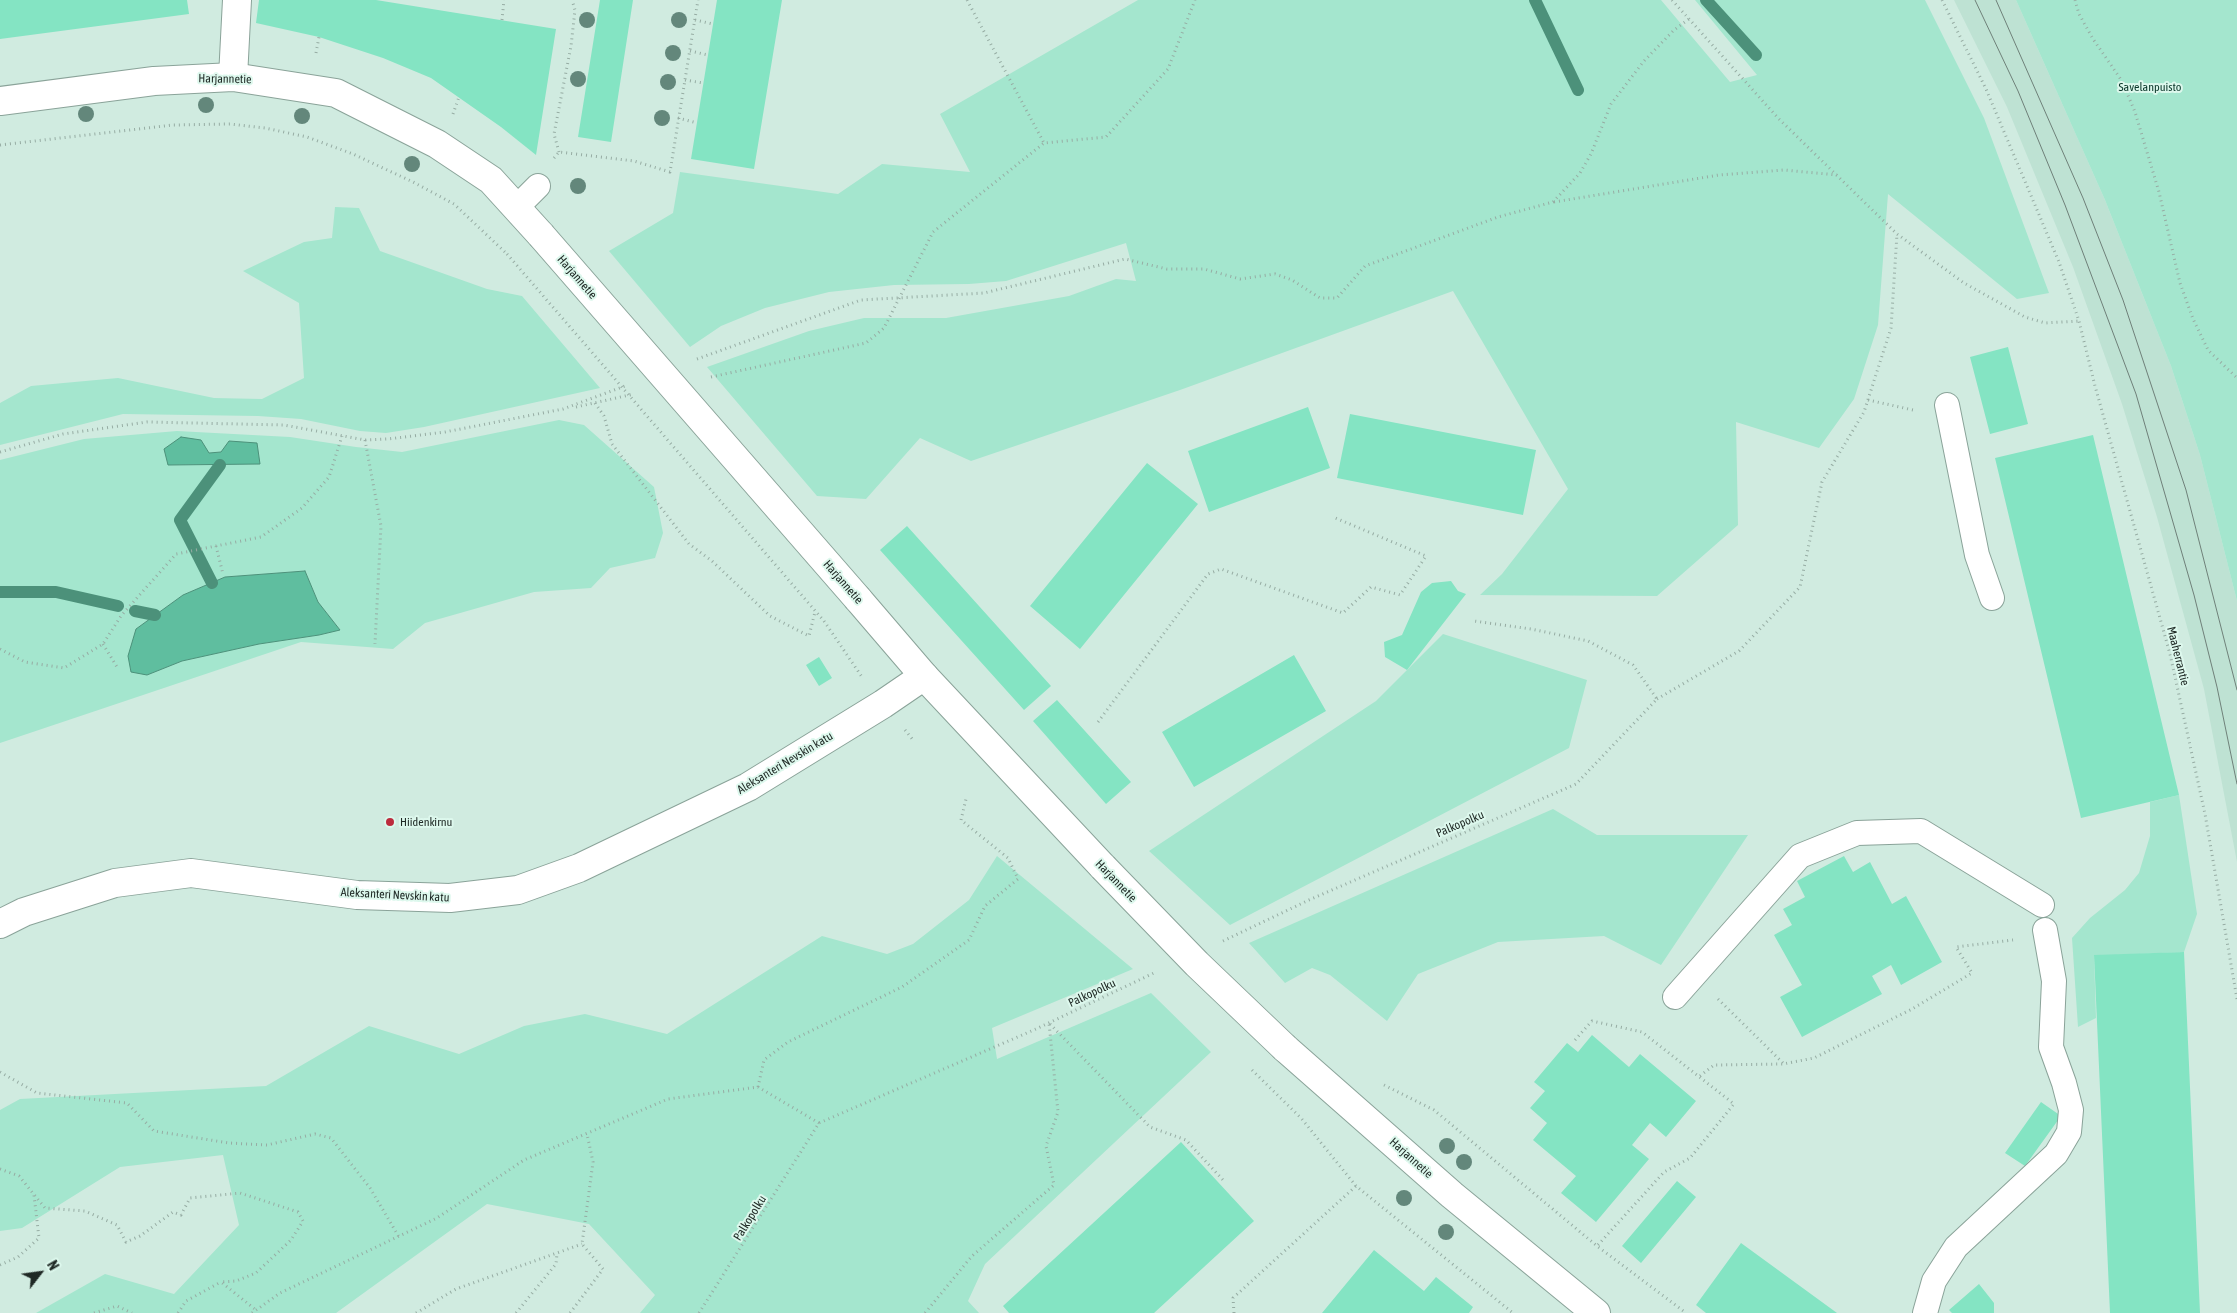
<!DOCTYPE html>
<html>
<head>
<meta charset="utf-8">
<style>
	body { margin:0 }
	#map { position:relative; width:2237px; height:1313px; overflow:hidden; background:#d0ebe0; font-family:"Asap Condensed",sans-serif }
	canvas { display:block }
	.north { position:absolute; left:15px; top:1248px; width:50px; height:50px; -webkit-text-stroke:4px #ddf8ed; paint-order:stroke; rotate:60deg; font-size:14px; font-weight:700; line-height:20px; text-align:center; color:#1f2925 }
	.north::after { content:''; display:block; margin:auto; width:18px; height:22px; background:#1f2925; clip-path:polygon(50% 0,100% 100%,50% 72%,0 100%) }
</style>
</head>
<body>
<div id="map">
<canvas width="2237" height="1313"></canvas>
<div class="north">N</div>
</div>
<script>
const ctx = document.querySelector('canvas').getContext('2d');
ctx.lineJoin = 'round';
function paint(path, color) { ctx.fillStyle = color; ctx.fill(path, 'evenodd'); }
const shape = rows => new Path2D(rows.map(r => 'M' + r).join(''));
function strokePath(path, color, width, dash) { ctx.strokeStyle = color; ctx.lineWidth = width; ctx.lineCap = dash ? 'butt' : 'round'; ctx.setLineDash(dash || []); ctx.stroke(path); }
function label(font, color, halo, rows, align = 'center') {
  ctx.font = font + ' "Asap Condensed",sans-serif'; ctx.lineWidth = 4; ctx.setLineDash([]); ctx.textBaseline = 'middle'; ctx.strokeStyle = halo; ctx.fillStyle = color; for (const [text, x, y, turn = 0] of rows) {
    ctx.save(); ctx.translate(x, y); ctx.rotate((+turn || 0) * Math.PI / 180); ctx.textAlign = isNaN(turn) ? turn : align; if (halo) ctx.strokeText(text, 0, 0); ctx.fillText(text, 0, 0); ctx.restore();
  }
}
paint(shape([
	[1954,0,2016,0,2105,200,2171,366,2200,455,2237,601,2237,862,2204,689,2157,517,2122,404,2073,267,2007,107]
]), '#bee2d3');
paint(shape([
	[1138,0,1661,0,1730,82,1757,75,1695,0,1925,0,1984,118,2049,293,2017,299,1888,194,1878,325,1854,399,1819,448,1736,422,1738,525,1657,596,1480,595,1502,574,1568,489,1453,291,1180,390,971,461,920,438,866,499,817,496,707,367,809,331,864,318,946,318,1069,296,1116,279,1136,281,1126,243,1006,281,969,284,894,285,829,292,765,308,721,326,690,347,609,251,673,213,680,172,838,194,882,164,970,172,940,114],
	[2016,0,2237,0,2237,601,2200,455,2171,366,2105,200],
	[335,207,359,208,380,251,487,289,522,296,600,388,424,427,386,433,360,431,301,419,258,416,123,414,0,445,0,403,31,386,118,378,214,398,262,399,304,378,299,303,243,271,304,242,332,238],
	[559,420,584,425,654,487,663,533,655,558,610,568,591,588,534,592,425,623,393,649,301,642,0,743,0,460,84,439,177,431,290,437,356,447,402,452],
	[221,452,260,464,168,465,209,453],
	[305,571,318,602,340,630,319,635,259,644,182,661,147,675,136,629,183,595,225,577],
	[1443,634,1587,680,1569,748,1230,925,1149,851,1376,701],
	[2179,795,2197,914,2184,952,2094,956,2096,1018,2078,1027,2072,938,2090,918,2125,890,2139,873,2150,836,2150,802],
	[1553,809,1597,835,1748,835,1661,965,1604,936,1498,942,1418,974,1387,1021,1330,975,1312,968,1285,983,1249,943],
	[997,856,1133,969,992,1028,997,1059,1151,993,1211,1052,985,1264,968,1301,979,1313,640,1313,655,1295,589,1224,487,1204,336,1313,36,1313,105,1274,174,1294,239,1225,223,1155,120,1167,22,1228,0,1231,0,1110,20,1099,266,1086,369,1026,459,1054,524,1026,585,1014,667,1034,822,936,887,954,913,944,969,900]
]), '#a4e6ce');
const water = shape([
	[181,437,201,440,209,453,221,452,229,441,257,443,260,464,168,465,164,449,181,437],
	[305,571,318,602,340,630,319,635,259,644,182,661,147,675,131,672,128,656,136,629,183,595,225,577,305,571]
]);
paint(water, '#5fbe9f');
strokePath(water, '#4c917a', 1);
strokePath(shape([
	[1535,0,1578,90],
	[1706,0,1756,55],
	[212,583,180,520,220,465],
	[0,592,56,592,118,606],
	[135,611,155,615]
]), '#4c917a', 12);
paint(shape([
	[0,0,187,0,189,14,0,39],
	[259,0,376,0,556,29,536,155,501,127,431,78,383,58,319,37,256,23],
	[600,0,633,0,611,142,578,137],
	[717,0,782,0,754,169,691,159],
	[2008,347,2028,424,1990,434,1970,357],
	[1308,407,1330,468,1209,512,1188,451],
	[1350,414,1536,450,1523,515,1337,478],
	[2093,435,2179,795,2081,818,1995,458],
	[1147,463,1198,504,1080,649,1030,606],
	[907,526,1051,686,1024,710,880,550],
	[1451,581,1458,591,1466,594,1407,670,1385,657,1384,642,1402,635,1421,592,1432,583],
	[1294,655,1326,711,1194,787,1162,732],
	[819,657,832,678,819,686,806,665],
	[1057,700,1131,782,1106,804,1033,721],
	[1844,856,1853,872,1870,862,1892,904,1906,896,1942,962,1901,985,1891,965,1872,976,1882,994,1802,1037,1780,997,1802,985,1774,935,1792,925,1783,909,1805,897,1797,881],
	[2184,952,2200,1313,2110,1313,2094,955],
	[1592,1035,1629,1067,1640,1054,1696,1101,1666,1137,1650,1123,1632,1145,1649,1159,1596,1222,1561,1193,1576,1176,1533,1140,1547,1123,1530,1108,1545,1091,1534,1082,1567,1043,1578,1052],
	[2041,1102,2061,1116,2025,1166,2005,1153],
	[1181,1142,1254,1221,1154,1313,1009,1313,1003,1306],
	[1677,1181,1696,1197,1641,1263,1622,1246],
	[1741,1243,1837,1313,1706,1313,1696,1305],
	[1374,1250,1424,1291,1436,1277,1473,1307,1469,1313,1322,1313],
	[1979,1284,1994,1303,1994,1313,1952,1313,1949,1310]
]), '#84e4c3');
const service = shape([
	[516,208,538,186],
	[1947,405,1977,555,1992,598],
	[1675,997,1800,856,1857,833,1921,831,2042,905],
	[1925,1313,1934,1281,1956,1247,2056,1154,2069,1132,2071,1110,2064,1083,2051,1047,2054,981,2045,930]
]);
const minor = shape([
	[233,77,237,0],
	[0,924,24,912,115,883,191,873,357,895,450,898,518,890,579,868,748,787,883,704,924,676]
]);
const tertiary = shape([
	[0,101,154,81,233,77,336,93,437,144,491,180,541,235],
	[858,599,924,676,1103,867],
	[1285,1048,1452,1195,1596,1313]
]);
strokePath(service, '#8aa399', 26);
strokePath(minor, '#8aa399', 30);
strokePath(tertiary, '#8aa399', 30);
strokePath(shape([
	[967,0,1044,143],
	[1672,0,1778,118,1897,234,1964,283,2025,317,2045,323,2079,321],
	[1942,0,1986,89,2059,262,2079,321,2095,386,2170,654,2205,814,2237,999],
	[2075,0,2079,14,2093,39,2122,81,2135,112,2159,192,2180,283,2193,319,2208,350,2237,378],
	[502,20,504,0],
	[695,20,713,24],
	[690,51,708,55],
	[316,53,319,37],
	[685,80,703,83],
	[453,114,459,97],
	[678,118,697,123],
	[0,145,173,125,230,124,265,128,307,137,353,154,413,182,454,204,507,254],
	[559,152,554,134,571,46,575,10,572,0],
	[554,158,559,152,634,161,670,172,698,0],
	[1554,202,1719,175,1784,170,1837,175],
	[697,359,861,300,984,293,1125,259,1167,269,1204,269,1240,279,1275,274,1292,280,1320,298,1337,298,1365,266,1498,217,1553,202,1580,173,1591,154,1611,104,1644,61,1674,30,1689,19],
	[711,377,866,343,884,328,933,232,1044,143,1106,137,1168,69,1195,0],
	[1868,400,1913,410],
	[595,403,604,416,612,444,689,544,712,561,770,616,809,636,815,612],
	[576,407,634,394],
	[365,440,381,526,375,644],
	[0,452,63,434,147,422,284,425,365,440,388,439,445,432,563,409,625,386],
	[216,546,223,574],
	[824,621,862,677],
	[103,644,117,667],
	[0,649,25,662,64,668,103,644,121,616,176,554,261,537,302,508,329,477,342,436],
	[1657,699,1739,651,1800,587,1822,482,1864,412,1891,328,1897,234],
	[1098,722,1208,574,1221,569,1343,613,1371,587,1400,595,1426,556,1333,517],
	[905,730,913,740],
	[1223,941,1309,900,1576,784,1657,699,1633,665,1588,641,1531,629,1474,621],
	[1718,999,1783,1063],
	[1050,1024,1150,1127,1186,1140,1223,1180],
	[1575,1040,1592,1021,1642,1032,1734,1104,1690,1158,1664,1172,1597,1246],
	[1252,1070,1301,1118,1356,1186,1513,1313],
	[0,1072,37,1093,127,1103,154,1131,229,1143,267,1145,315,1134,331,1138,370,1188,399,1237],
	[1700,1076,1714,1065,1783,1064,1814,1058,1912,1009,1972,973,1956,947,2013,940],
	[1384,1085,1434,1110,1597,1246,1686,1313],
	[758,1087,764,1060,788,1042,902,987,969,940,985,906,1018,879,1008,858,961,820,966,799],
	[0,1169,19,1176,45,1208,85,1211,117,1225,126,1242,140,1236,173,1212,181,1215,190,1198,240,1193,298,1212,303,1221,291,1240,256,1273,236,1281,221,1282,256,1310],
	[0,1265,18,1257,39,1238,34,1195],
	[94,1313,117,1306,132,1313],
	[178,1313,186,1301,221,1282],
	[252,1313,280,1293,437,1218,524,1160,668,1099,758,1087,819,1123],
	[416,1313,456,1289,582,1244],
	[516,1313,556,1264,557,1253],
	[570,1313,603,1269,582,1244,593,1162,587,1134],
	[699,1313,819,1123,1036,1029,1156,972],
	[925,1313,972,1256,1054,1185,1046,1146,1058,1112,1049,1023],
	[1234,1313,1233,1298,1356,1186]
]), '#96aca3', 3, [1, 4]);
strokePath(service, '#fff', 24);
strokePath(minor, '#fff', 28);
strokePath(tertiary, '#fff', 28);
strokePath(shape([
	[1975,0,2018,91,2065,205,2136,394,2194,595,2217,687,2237,784],
	[1996,0,2083,198,2123,300,2186,490,2237,690]
]), '#6f8079', 1);
const tertiaryBridge = shape([
	[541,235,858,599],
	[1103,867,1197,964,1285,1048]
]);
strokePath(tertiaryBridge, '#8aa399', 30, []);
strokePath(shape([
	[507,254,824,621]
]), '#96aca3', 3, [1, 4]);
strokePath(tertiaryBridge, '#fff', 28);
ctx.fillStyle = '#63877b';
for (const [x, y] of [
	[587,20],
	[679,20],
	[673,53],
	[578,79],
	[668,82],
	[206,105],
	[86,114],
	[302,116],
	[662,118],
	[412,164],
	[578,186],
	[1447,1146],
	[1464,1162],
	[1404,1198],
	[1446,1232]
]) { ctx.beginPath(); ctx.arc(x, y, 8, 0, 2 * Math.PI); ctx.fill(); }
for (const [x, y, r, color] of [
	[390,822,5,"#bc2b3d"]
]) { const dot = new Path2D(); dot.arc(x, y, r, 0, 2 * Math.PI); ctx.fillStyle = color; ctx.fill(dot); strokePath(dot, '#ddf8ed', 2); }
label('12px', '#1f2925', '#ddf8ed', [
	["Harjannetie",225,79,1],
	["Harjannetie",577,277,49],
	["Harjannetie",843,582,49],
	["Maaherrantie",2178,656,76],
	["Aleksanteri Nevskin katu",785,763,-31],
	["Palkopolku",1460,824,-23],
	["Harjannetie",1116,881,46],
	["Aleksanteri Nevskin katu",395,895,3],
	["Palkopolku",1092,993,-25],
	["Harjannetie",1411,1158,42],
	["Palkopolku",750,1218,-58]
]);
label('12px', '#093629', '#ddf8ed', [
	["Savelanpuisto",2150,87]
]);
label('12px', '#1f2925', '#ddf8ed', [
	["Hiidenkirnu",400,822]
], 'left');
</script>
</body>
</html>
